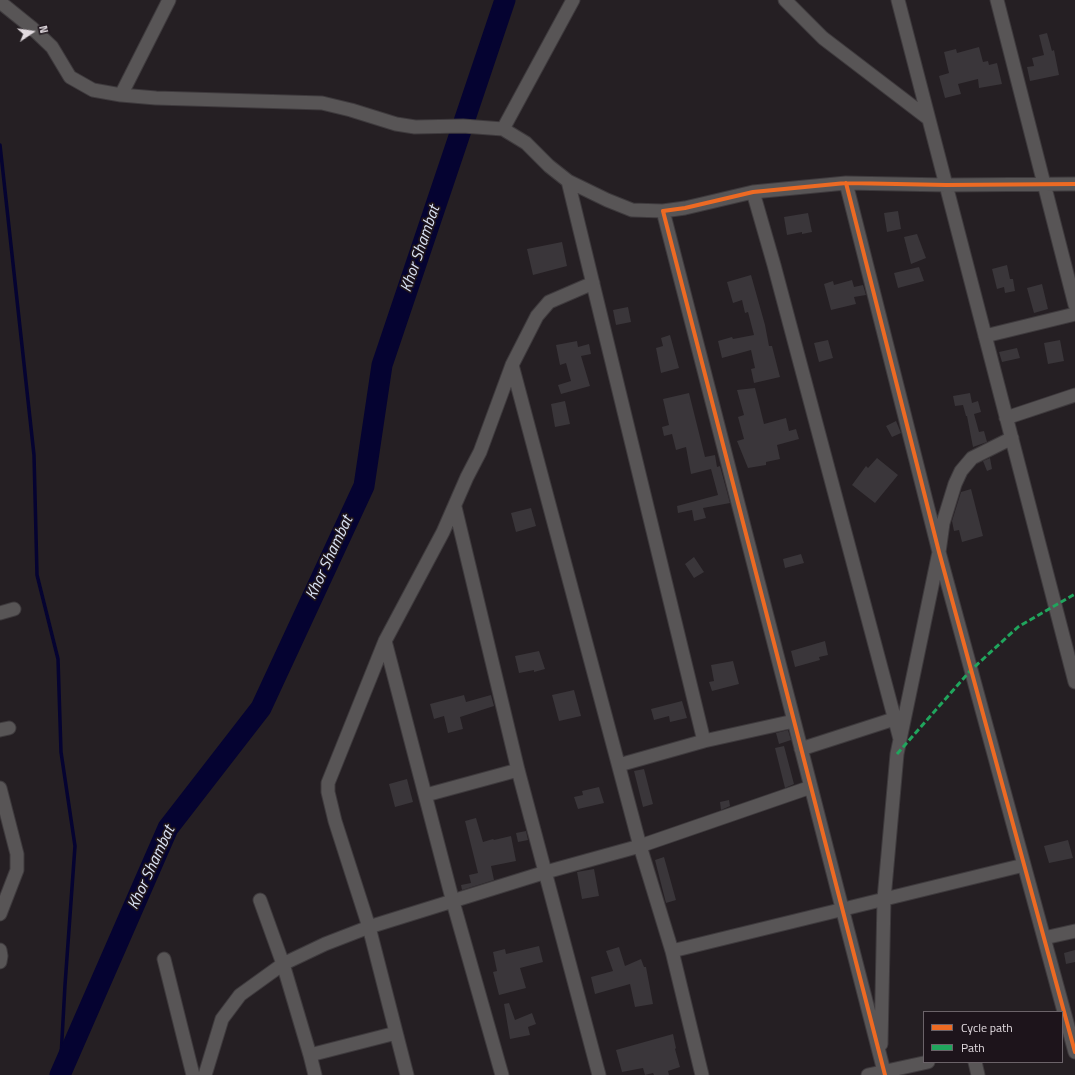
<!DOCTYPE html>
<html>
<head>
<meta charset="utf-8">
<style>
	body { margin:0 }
	#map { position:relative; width:1075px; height:1075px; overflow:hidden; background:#251f23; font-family:"Titillium Web",sans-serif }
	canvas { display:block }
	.legend { position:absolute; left:923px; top:1011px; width:140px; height:52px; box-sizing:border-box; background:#1d141b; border:1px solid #6b6369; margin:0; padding:5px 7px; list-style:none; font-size:12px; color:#e1dadf }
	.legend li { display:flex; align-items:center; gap:8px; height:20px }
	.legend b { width:20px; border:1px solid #6b6369 }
	.north { position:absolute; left:12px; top:12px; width:40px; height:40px; -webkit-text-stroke:3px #1d141b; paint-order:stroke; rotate:77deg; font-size:11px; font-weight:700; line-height:16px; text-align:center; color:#e1dadf }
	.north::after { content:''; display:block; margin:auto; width:14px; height:18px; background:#e1dadf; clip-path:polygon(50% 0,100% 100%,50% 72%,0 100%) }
</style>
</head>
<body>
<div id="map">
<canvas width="1075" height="1075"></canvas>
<ul class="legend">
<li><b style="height:5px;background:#ed6a23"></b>Cycle path</li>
<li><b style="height:5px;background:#20a55d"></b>Path</li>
</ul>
<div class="north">N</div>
</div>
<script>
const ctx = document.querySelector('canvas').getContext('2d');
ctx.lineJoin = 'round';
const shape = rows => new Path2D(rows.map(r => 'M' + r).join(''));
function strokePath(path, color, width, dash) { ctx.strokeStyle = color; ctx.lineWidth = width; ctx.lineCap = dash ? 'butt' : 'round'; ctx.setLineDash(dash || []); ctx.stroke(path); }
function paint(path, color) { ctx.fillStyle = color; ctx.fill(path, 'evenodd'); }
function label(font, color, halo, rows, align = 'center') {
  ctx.font = font + ' "Titillium Web",sans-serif'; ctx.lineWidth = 3.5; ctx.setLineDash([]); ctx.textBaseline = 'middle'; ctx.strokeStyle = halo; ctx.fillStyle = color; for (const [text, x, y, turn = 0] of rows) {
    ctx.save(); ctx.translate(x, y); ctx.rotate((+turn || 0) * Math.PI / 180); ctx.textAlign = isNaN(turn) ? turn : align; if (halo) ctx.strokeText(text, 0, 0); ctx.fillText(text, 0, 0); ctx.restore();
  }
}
strokePath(shape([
	[0,145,34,455,37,575,58,659,61,752,75,846,65,985,60,1075]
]), '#050331', 3.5);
strokePath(shape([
	[60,1075,168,828,261,708,364,486,382,365,505,0]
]), '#050331', 21);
paint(shape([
	[1047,33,1052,51,1054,50,1059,75,1030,81,1027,67,1034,66,1032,58,1044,55,1039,35],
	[979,47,983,62,988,61,989,65,997,63,1002,84,979,88,978,79,958,84,961,94,945,98,939,76,949,73,944,52,956,49,957,53],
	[898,211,901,229,887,232,884,213],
	[808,213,812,232,802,234,802,232,787,235,784,217],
	[917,234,926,258,911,264,904,237],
	[562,242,567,266,533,275,527,249],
	[1007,265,1010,279,1013,279,1015,291,1005,293,1004,287,997,289,992,269],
	[919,267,924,281,898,288,894,273],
	[751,275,765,325,769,346,772,346,780,377,754,383,751,369,755,368,751,350,722,358,718,341,732,337,733,339,754,335,748,312,745,313,742,300,733,303,727,282],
	[852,280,854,287,863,285,866,295,854,297,856,304,831,310,824,284,833,281,834,285],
	[1042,284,1048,309,1034,313,1027,288],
	[628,307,631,322,616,325,613,310],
	[670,335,679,368,661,373,656,348,663,346,661,338],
	[828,340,833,358,819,362,814,343],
	[1060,340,1064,361,1048,364,1044,343],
	[577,341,578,347,589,344,591,354,581,356,590,386,561,394,558,385,571,381,566,363,560,365,556,345],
	[1017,348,1020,358,1002,362,999,352],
	[755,388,764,424,786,418,789,431,796,429,799,439,777,445,780,459,766,462,766,465,748,468,737,441,744,439,738,417,744,415,737,390],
	[689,393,705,457,715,455,717,467,720,466,730,503,703,508,706,518,694,521,692,510,678,513,677,506,718,495,711,469,691,474,686,447,676,450,672,434,664,436,662,427,669,425,663,399],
	[970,393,972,403,978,401,981,412,974,414,979,432,984,431,987,442,973,447,967,416,966,416,963,405,955,406,953,396],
	[565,401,570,424,555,427,551,404],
	[896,421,901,433,892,437,886,426],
	[877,458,898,475,875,503,852,485,866,466,868,468],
	[990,458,992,469,987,471,983,461],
	[971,489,983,536,962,542,959,530,954,531,952,521,961,492],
	[531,508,536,526,516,532,511,513],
	[801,554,804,563,785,568,783,559],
	[694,557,704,572,694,578,685,564],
	[825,641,828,655,819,657,820,660,795,667,791,651],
	[539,651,545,669,534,672,534,670,519,673,515,656],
	[733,661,739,684,712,691,709,682,714,681,711,665],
	[574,690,581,716,559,721,552,695],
	[464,695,466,702,491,695,494,706,460,717,463,729,448,733,444,716,434,719,430,704],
	[682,701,687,718,670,722,669,716,654,720,651,709],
	[788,730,791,740,779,744,776,733],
	[784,746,794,784,785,788,775,748],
	[644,769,653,804,643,807,634,771],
	[407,779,413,802,395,807,389,784],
	[599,787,604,803,578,809,574,797,583,795,582,791],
	[729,800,730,806,721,810,720,802],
	[476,818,483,842,493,839,494,840,511,836,516,861,491,866,494,880,462,890,461,885,471,883,469,875,478,873,465,821],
	[526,831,528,840,518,842,516,833],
	[1068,840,1073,858,1049,863,1044,846],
	[664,857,676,900,666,903,655,860],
	[594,869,599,896,582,899,577,872],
	[539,946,543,962,520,968,526,988,499,995,493,972,497,971,493,952,505,949,506,954],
	[619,947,625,966,641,959,644,967,646,967,653,1004,635,1007,630,984,595,994,591,977,613,971,606,951],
	[1075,950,1075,962,1066,964,1064,953],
	[509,1003,515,1020,532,1013,536,1024,528,1027,530,1035,510,1039,504,1004],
	[673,1034,676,1048,675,1049,680,1067,668,1071,669,1075,654,1075,653,1073,645,1075,643,1068,622,1072,616,1050]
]), '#3a363a');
const minor = shape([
	[785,0,823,38,929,119],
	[898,0,1075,682],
	[997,0,1075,305],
	[0,2,31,27,52,47,70,77,93,90,121,95,156,98,322,103,351,110,396,124,415,127,463,126,503,129,526,143,549,166,568,181,607,200,632,210,663,211],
	[121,95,169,0],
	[503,129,573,0],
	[568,181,704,741],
	[846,183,939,552,1075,1052],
	[753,192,774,265,900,739],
	[985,336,1075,314],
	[512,365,640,846,672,951,702,1075],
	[1006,418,1075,395],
	[455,507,518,770,599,1075],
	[0,613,14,609],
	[385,641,453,902,502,1075],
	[0,730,9,728],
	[801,749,894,719],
	[619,765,704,741,794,721],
	[0,788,17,854,17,870,0,914],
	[426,795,518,770],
	[260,900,283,964,310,1055,315,1075],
	[1044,938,1075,931],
	[0,950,1,956,0,962],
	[672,951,1024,865],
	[164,959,193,1075],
	[881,1044,884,899,897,754,939,552,943,523,955,484,961,471,972,458,1012,438],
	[310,1055,396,1033],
	[975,1062,978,1075],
	[205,1075,222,1019,240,995,283,964,325,944,369,927,546,872,640,846,811,787],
	[407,1075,369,927,335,821,328,792,328,783,385,641,443,532,467,477,480,452,512,365,537,316,549,302,593,283],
	[868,1075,928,1062],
	[885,1075,663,211,685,208,753,192,846,183,946,185,1075,184]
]);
strokePath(minor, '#3e3a3d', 15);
strokePath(minor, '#585556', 13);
strokePath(shape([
	[897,754,970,671,1018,627,1075,594]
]), '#20a55d', 3, [6, 3]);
strokePath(shape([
	[846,183,939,552,1075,1052],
	[885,1075,663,211,685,208,753,192,846,183,946,185,1075,184]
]), '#ed6a23', 4);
label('italic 16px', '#dae2f4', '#1d141b', [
	["Khor Shambat",421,249,-71],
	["Khor Shambat",330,558,-65],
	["Khor Shambat",152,868,-65]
]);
</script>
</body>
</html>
